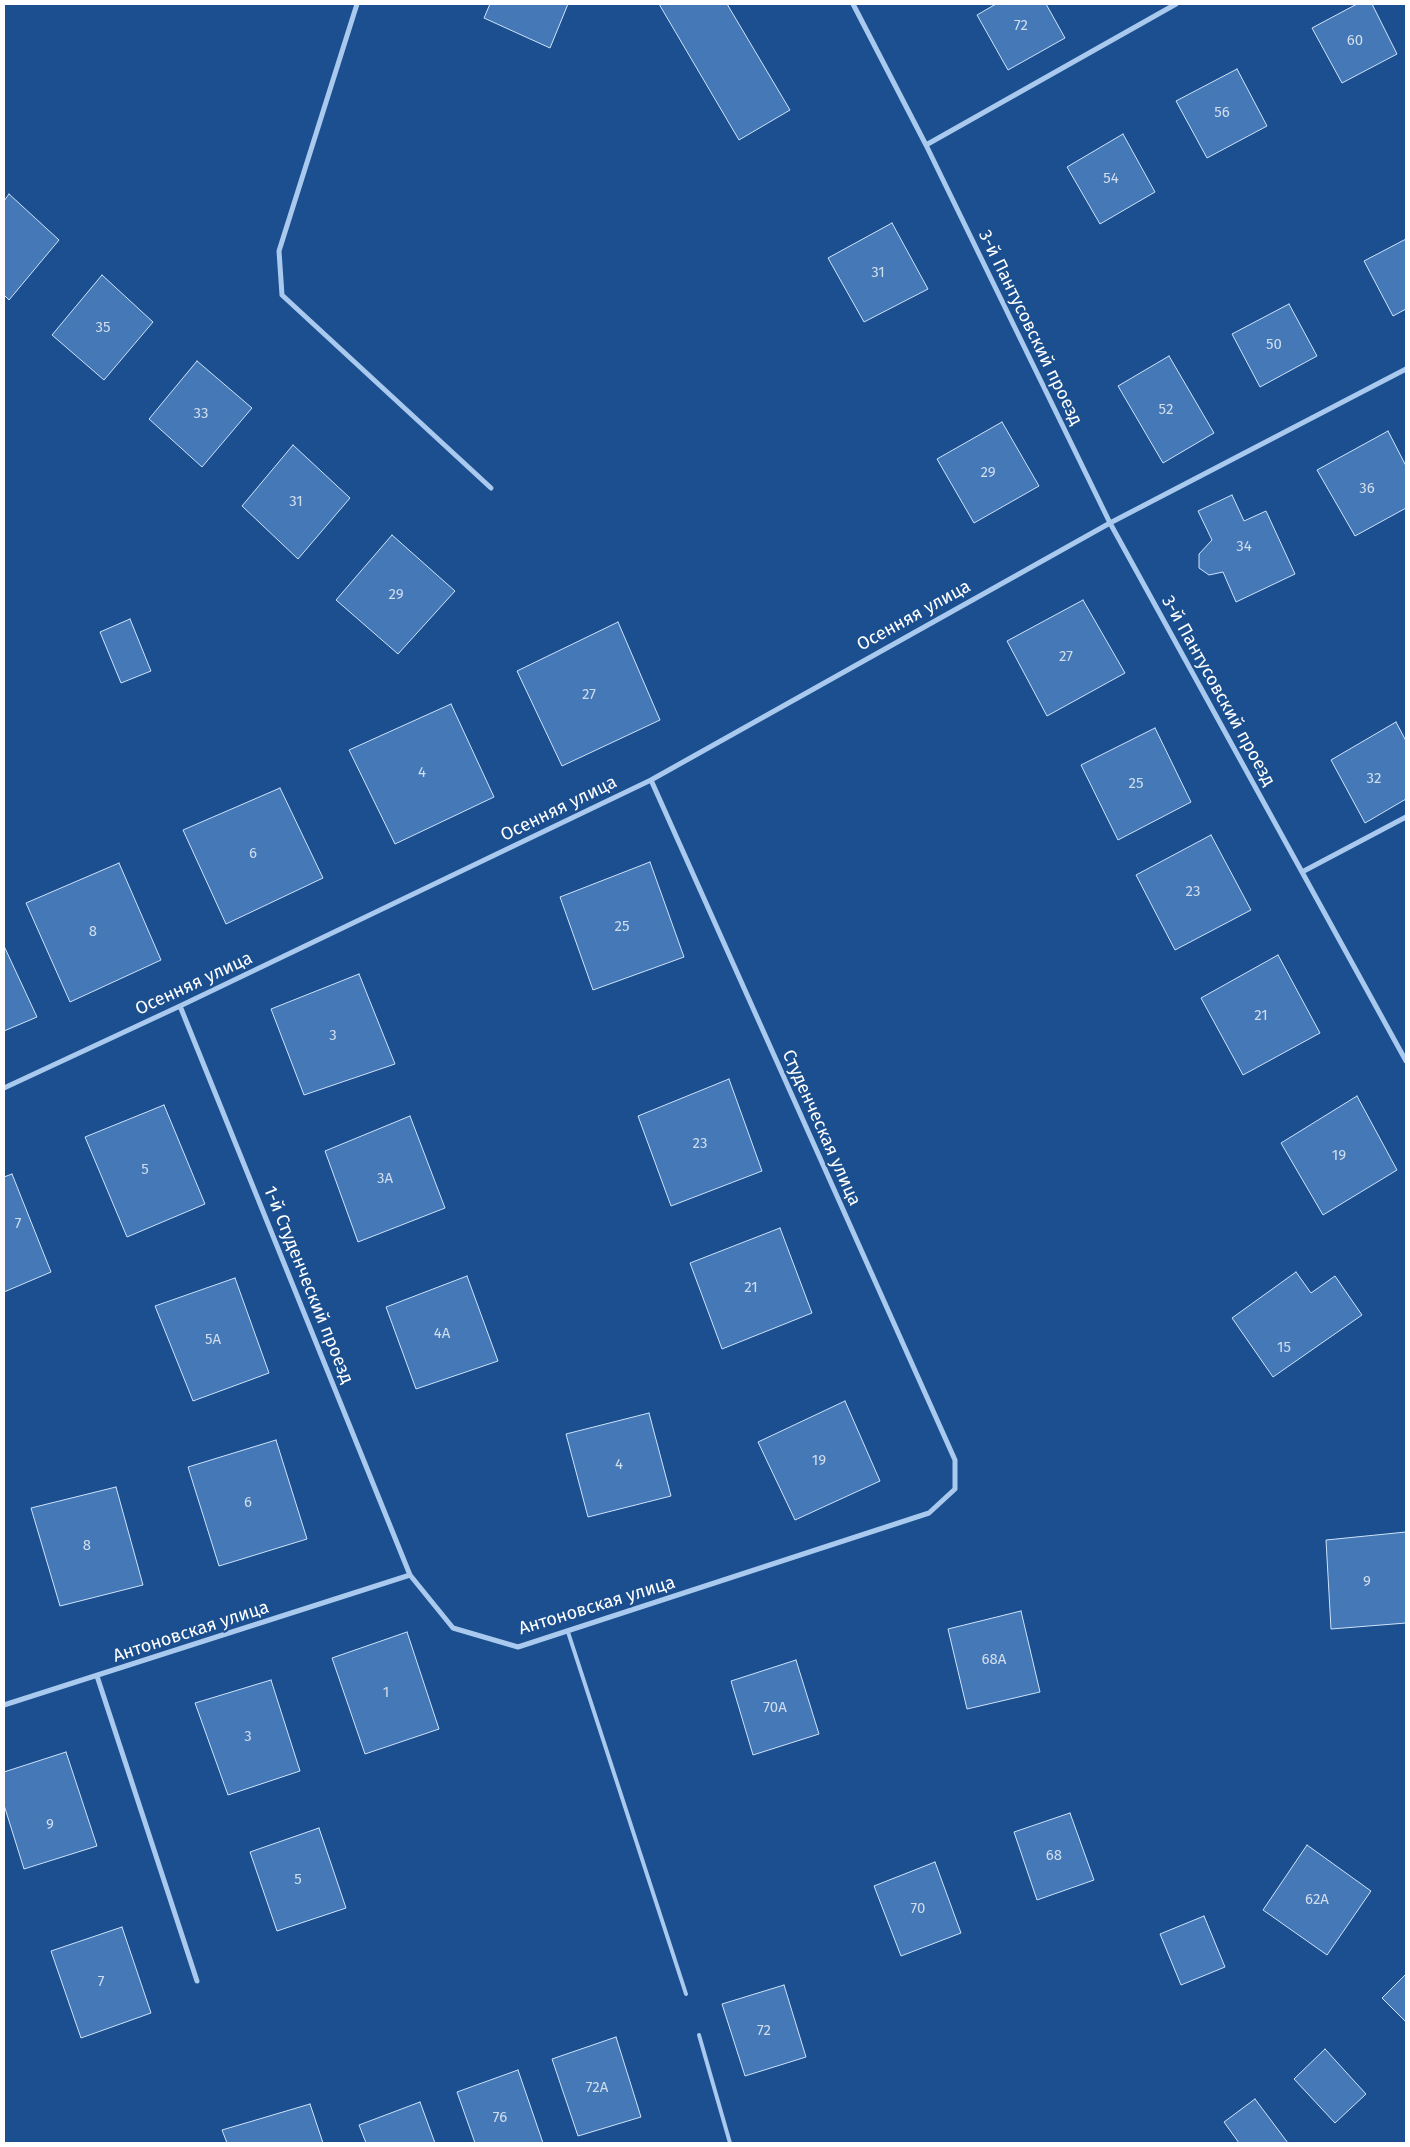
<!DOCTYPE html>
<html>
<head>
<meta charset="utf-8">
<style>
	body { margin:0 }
	#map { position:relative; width:1410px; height:2147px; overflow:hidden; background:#1b4f8f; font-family:"Fira Sans",sans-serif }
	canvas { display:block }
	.frame { position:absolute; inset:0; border:5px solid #fff; pointer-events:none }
</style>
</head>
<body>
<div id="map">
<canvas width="1410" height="2147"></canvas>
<div class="frame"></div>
</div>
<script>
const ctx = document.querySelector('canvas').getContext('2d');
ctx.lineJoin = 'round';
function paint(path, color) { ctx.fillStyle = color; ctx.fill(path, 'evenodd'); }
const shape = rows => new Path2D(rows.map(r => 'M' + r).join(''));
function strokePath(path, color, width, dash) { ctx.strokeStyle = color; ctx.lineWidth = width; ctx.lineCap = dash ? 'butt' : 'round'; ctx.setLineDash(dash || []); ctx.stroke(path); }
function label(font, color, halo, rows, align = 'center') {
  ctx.font = font + ' "Fira Sans",sans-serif'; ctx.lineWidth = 4.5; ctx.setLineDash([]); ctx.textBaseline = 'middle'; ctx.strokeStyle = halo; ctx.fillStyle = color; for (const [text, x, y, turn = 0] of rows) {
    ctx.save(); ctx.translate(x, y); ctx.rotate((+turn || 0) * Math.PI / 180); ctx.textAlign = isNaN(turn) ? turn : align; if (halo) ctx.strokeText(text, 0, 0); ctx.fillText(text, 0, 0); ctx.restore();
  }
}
const building = shape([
	[490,4,568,4,550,48,484,18,490,4],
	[659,4,727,4,790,110,739,140,659,4],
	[996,4,1046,4,1065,38,1008,70,977,15,996,4],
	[1357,4,1372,4,1397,54,1342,83,1312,28,1357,4],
	[1237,69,1267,126,1207,158,1176,101,1237,69],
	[1123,134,1155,192,1100,224,1067,167,1123,134],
	[9,194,59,240,9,300,4,295,4,201,9,194],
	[892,223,928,289,864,322,828,258,892,223],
	[1406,239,1406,309,1393,316,1364,261,1406,239],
	[102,275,153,322,104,380,52,335,102,275],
	[1289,304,1317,356,1260,387,1232,334,1289,304],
	[1169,356,1214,433,1163,463,1118,386,1169,356],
	[197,361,252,408,202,467,149,419,197,361],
	[1002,422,1039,486,974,523,937,459,1002,422],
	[1388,431,1406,466,1406,508,1355,536,1317,470,1388,431],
	[293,445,350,498,298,559,242,506,293,445],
	[1232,495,1244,521,1266,511,1295,574,1236,602,1223,572,1209,575,1199,568,1199,554,1212,540,1198,511,1232,495],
	[392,535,455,591,398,654,336,600,392,535],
	[1083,600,1125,673,1047,716,1007,641,1083,600],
	[130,619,151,671,121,683,100,632,130,619],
	[618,622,660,720,562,766,517,671,618,622],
	[451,704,494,797,395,844,349,750,451,704],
	[1396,722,1406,741,1406,799,1365,823,1331,760,1396,722],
	[1155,728,1191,802,1118,840,1081,765,1155,728],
	[280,788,323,878,226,924,183,830,280,788],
	[1211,835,1251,910,1175,950,1136,875,1211,835],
	[650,862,684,957,593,990,560,897,650,862],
	[119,863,161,960,70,1002,26,903,119,863],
	[4,946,37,1017,4,1031,4,946],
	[1278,955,1320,1033,1243,1075,1201,998,1278,955],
	[359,974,395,1064,304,1095,271,1009,359,974],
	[729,1079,762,1171,671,1206,638,1116,729,1079],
	[1357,1096,1397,1170,1323,1215,1281,1143,1357,1096],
	[164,1105,205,1204,127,1237,85,1137,164,1105],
	[410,1116,445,1208,358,1242,325,1151,410,1116],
	[12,1174,51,1272,4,1292,4,1177,12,1174],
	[780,1228,812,1313,722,1349,690,1263,780,1228],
	[1296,1272,1311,1293,1335,1276,1362,1315,1273,1377,1232,1318,1296,1272],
	[467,1276,498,1361,416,1389,386,1307,467,1276],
	[235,1278,269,1373,193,1401,155,1306,235,1278],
	[845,1401,880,1481,795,1520,758,1442,845,1401],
	[649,1413,671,1496,588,1517,566,1434,649,1413],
	[276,1440,307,1539,219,1566,188,1467,276,1440],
	[116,1487,143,1585,60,1606,31,1508,116,1487],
	[1406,1532,1406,1623,1331,1629,1326,1540,1406,1532],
	[1021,1611,1040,1692,967,1709,948,1629,1021,1611],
	[407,1632,439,1729,365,1754,332,1658,407,1632],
	[796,1660,819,1734,753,1755,731,1681,796,1660],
	[271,1680,300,1771,228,1795,195,1703,271,1680],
	[66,1752,97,1846,24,1869,4,1805,4,1772,66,1752],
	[1070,1813,1094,1880,1037,1900,1014,1832,1070,1813],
	[319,1828,346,1908,277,1931,250,1852,319,1828],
	[1307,1845,1371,1891,1327,1955,1263,1910,1307,1845],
	[935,1862,961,1933,901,1956,874,1886,935,1862],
	[1204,1916,1225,1967,1181,1985,1160,1934,1204,1916],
	[122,1927,151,2013,81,2038,51,1951,122,1927],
	[1406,1974,1406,2022,1382,1998,1406,1974],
	[784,1985,806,2057,745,2076,722,2004,784,1985],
	[616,2037,641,2117,578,2136,552,2059,616,2037],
	[1325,2049,1366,2094,1335,2123,1294,2079,1325,2049],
	[518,2070,543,2143,475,2143,457,2092,518,2070],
	[1255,2099,1288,2143,1239,2143,1224,2122,1255,2099],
	[420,2102,435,2143,366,2143,359,2125,420,2102],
	[310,2104,323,2143,227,2143,222,2130,310,2104]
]);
paint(building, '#4478b7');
strokePath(building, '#cfe3fa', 1);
strokePath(shape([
	[568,1632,686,1994],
	[699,2035,730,2143]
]), '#a9c9ee', 4);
strokePath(shape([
	[357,4,279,251,282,295,491,488],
	[853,4,926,145,1110,523,1406,1061],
	[926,145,1176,4],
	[1302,872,1406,817],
	[180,1006,410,1575],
	[4,1088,180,1006,651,780,1110,523,1406,369],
	[97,1676,197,1981],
	[4,1705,410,1575,453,1628,518,1647,929,1513,955,1489,955,1460,651,780]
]), '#a9c9ee', 5);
label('15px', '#d0dded', null, [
	["72",1021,26],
	["60",1355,41],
	["56",1222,113],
	["54",1111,179],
	["31",878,273],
	["35",103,328],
	["50",1274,345],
	["52",1166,410],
	["33",201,414],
	["29",988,473],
	["36",1367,489],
	["31",296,502],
	["34",1244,547],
	["29",396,595],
	["27",1066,657],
	["27",589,695],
	["4",422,773],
	["32",1374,779],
	["25",1136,784],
	["6",253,854],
	["23",1193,892],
	["25",622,927],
	["8",93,932],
	["21",1261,1016],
	["3",333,1036],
	["23",700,1144],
	["19",1339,1156],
	["5",145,1170],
	["3А",385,1179],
	["7",18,1224],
	["21",751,1288],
	["4А",442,1334],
	["5А",213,1340],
	["15",1284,1348],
	["19",819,1461],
	["4",619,1465],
	["6",248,1503],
	["8",87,1546],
	["9",1367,1582],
	["68А",994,1660],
	["1",386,1693],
	["70А",775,1708],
	["3",248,1737],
	["9",50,1825],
	["68",1054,1856],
	["5",298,1880],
	["62А",1317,1900],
	["70",918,1909],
	["7",101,1982],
	["72",764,2031],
	["72А",597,2088],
	["76",500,2118]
]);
label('18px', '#fff', '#1b4f8f', [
	["3-й Пантусовский проезд",1030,328,64],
	["Осенняя улица",914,616,-29],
	["3-й Пантусовский проезд",1218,691,61],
	["Осенняя улица",559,809,-26],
	["Осенняя улица",194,984,-25],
	["Студенческая улица",821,1128,66],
	["1-й Студенческий проезд",308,1285,68],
	["Антоновская улица",597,1606,-17],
	["Антоновская улица",191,1632,-18]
]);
</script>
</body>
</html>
